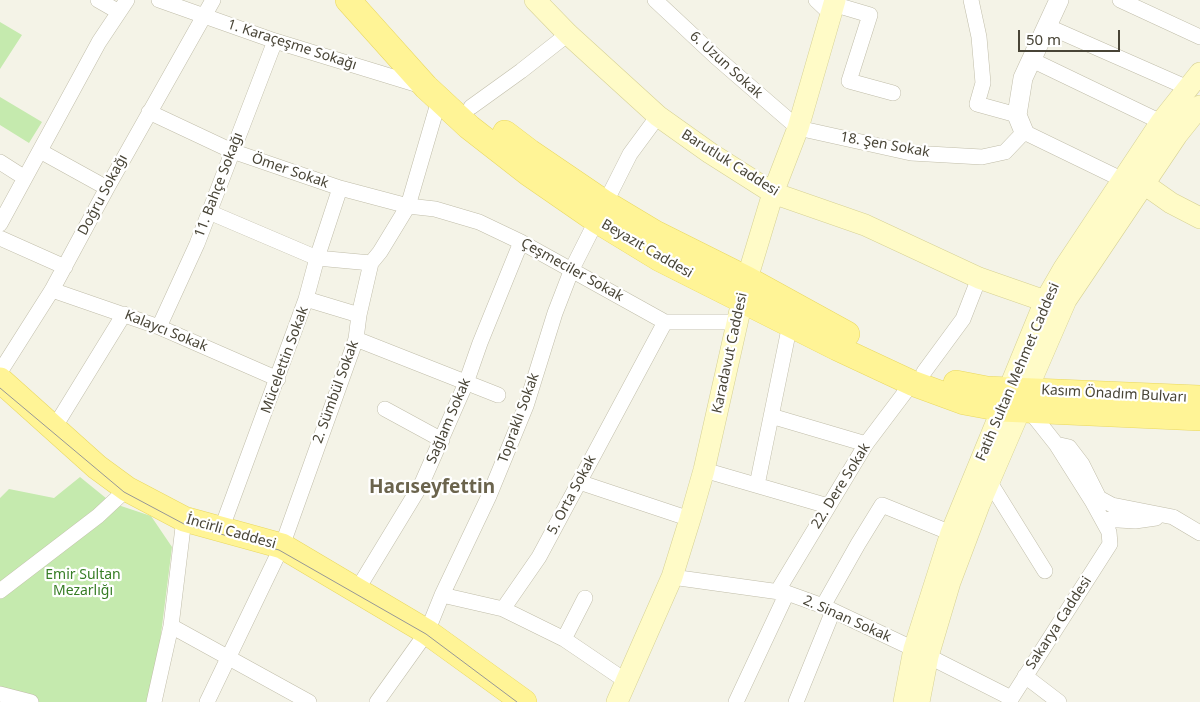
<!DOCTYPE html>
<html>
<head>
<meta charset="utf-8">
<style>
	body { margin:0 }
	#map { position:relative; width:1200px; height:702px; overflow:hidden; background:#f4f3e7; font-family:"Noto Sans",sans-serif }
	canvas { display:block }
	.scale { position:absolute; left:1018px; top:30px; width:102px; height:22px; box-sizing:border-box; border:2px solid #484436; border-top:0; padding-left:6px; font-size:15px; line-height:18px; white-space:nowrap; color:#484436; -webkit-text-stroke:4px #fff; paint-order:stroke }
</style>
</head>
<body>
<div id="map">
<canvas width="1200" height="702"></canvas>
<div class="scale">50 m</div>
</div>
<script>
const ctx = document.querySelector('canvas').getContext('2d');
ctx.lineJoin = 'round';
function paint(path, color) { ctx.fillStyle = color; ctx.fill(path, 'evenodd'); }
const shape = rows => new Path2D(rows.map(r => 'M' + r).join(''));
function strokePath(path, color, width, dash) { ctx.strokeStyle = color; ctx.lineWidth = width; ctx.lineCap = dash ? 'butt' : 'round'; ctx.setLineDash(dash || []); ctx.stroke(path); }
function label(font, color, halo, rows, align = 'center') {
  ctx.font = font + ' "Noto Sans",sans-serif'; ctx.lineWidth = 4.5; ctx.setLineDash([]); ctx.textBaseline = 'middle'; ctx.strokeStyle = halo; ctx.fillStyle = color; for (const [text, x, y, turn = 0] of rows) {
    ctx.save(); ctx.translate(x, y); ctx.rotate((+turn || 0) * Math.PI / 180); ctx.textAlign = isNaN(turn) ? turn : align; if (halo) ctx.strokeText(text, 0, 0); ctx.fillText(text, 0, 0); ctx.restore();
  }
}
paint(shape([
	[0,22,22,35,0,69],
	[0,97,42,122,29,143,0,125],
	[80,477,112,503,151,516,172,547,160,642,148,702,0,702,0,498,9,489,54,498]
]), '#c5eaae');
const minor = shape([
	[98,0,119,12],
	[159,0,275,41,422,86],
	[655,0,716,57,798,128,911,153,982,157,1005,152,1024,132,1123,180],
	[816,0,831,14],
	[971,0,979,37,983,83,977,104,1017,115],
	[1120,0,1200,37],
	[833,4,870,15,849,81,893,93],
	[1047,26,1188,88],
	[1032,60,1161,122],
	[471,107,521,71,568,34],
	[149,112,232,151,340,188,408,206,435,209,479,222,521,242,665,322,736,322],
	[40,151,107,188],
	[0,162,25,178],
	[209,212,317,258,371,263],
	[0,224,99,42,127,0],
	[0,238,65,267],
	[52,290,159,327,278,379],
	[306,299,359,315],
	[159,327,197,244,275,41],
	[356,339,498,395],
	[0,372,52,290,107,188,213,0],
	[924,372,963,319,979,278],
	[385,409,442,440],
	[771,416,866,444],
	[54,428,124,314],
	[1060,445,1069,447,1082,464,1099,498,1112,505,1173,517,1200,533],
	[704,470,828,506],
	[989,481,1045,571],
	[579,482,690,519],
	[757,485,790,324],
	[1102,519,1135,521,1156,518],
	[221,530,306,299,317,258,340,188],
	[672,577,787,593,823,606,914,649,1011,698],
	[357,590,422,483,466,383,480,343,521,242],
	[0,591,98,516,127,489],
	[777,592,866,444,912,383],
	[442,595,503,609,539,557,665,322],
	[823,606,858,544,882,505,951,533],
	[503,609,564,639,626,681],
	[171,626,309,702],
	[564,639,585,598],
	[1025,676,1059,702],
	[0,694,31,702],
	[154,702,171,626,184,519],
	[207,702,282,546,356,339,359,315,371,263,380,252,408,206,439,100],
	[377,702,427,632,442,595,489,496,526,406,555,313,572,269,630,154,658,116],
	[736,702,787,593],
	[796,702,833,611],
	[1009,702,1110,544,1109,532,1092,501,1056,444,1029,410]
]);
const tertiary = shape([
	[1024,132,1017,115,1023,78,1059,0]
]);
const secondary = shape([
	[535,0,568,34,658,116,710,153,773,193,865,225,979,278,1045,301],
	[1144,184,1171,203,1200,218],
	[1009,389,1045,301,1064,268,1161,122,1200,73],
	[1027,390,1066,300,1144,184,1177,135,1200,106],
	[617,702,672,577,690,519,704,470,747,279,773,193,798,128,835,0],
	[904,702,914,649,951,533,1002,409],
	[919,702,928,656,950,582,979,505,1020,410]
]);
const primary = shape([
	[348,0,426,87,469,127,528,173,596,220,660,259,837,348,912,383,964,402,1002,409,1200,418],
	[505,133,530,152,605,203,655,233,747,279,847,334],
	[0,380,97,467,127,489,184,519,282,546,427,632,524,702],
	[956,383,987,389,1200,398]
]);
strokePath(minor, '#c0bda9', 16);
strokePath(tertiary, '#c0bda9', 20);
strokePath(secondary, '#d6d195', 22);
strokePath(primary, '#e9d861', 26);
strokePath(minor, '#fff', 15);
strokePath(tertiary, '#fff', 19);
strokePath(secondary, '#fffbc7', 21);
strokePath(primary, '#fff496', 25);
strokePath(shape([
	[0,388,124,492,184,524,279,550,426,634,517,702]
]), '#979797', 1);
label('14px', '#484436', '#fff', [
	["1. Karaçeşme Sokağı",292,45,18],
	["6. Uzun Sokak",726,65,42],
	["18. Şen Sokak",885,145,10],
	["Barutluk Caddesi",730,163,32],
	["Ömer Sokak",290,171,19],
	["11. Bahçe Sokağı",219,185,-69],
	["Doğru Sokağı",103,195,-62],
	["Beyazıt Caddesi",647,249,30],
	["Çeşmeciler Sokak",572,270,29],
	["Kalaycı Sokak",166,331,22],
	["Karadavut Caddesi",730,353,-78],
	["Mücelettin Sokak",285,360,-70],
	["Fatih Sultan Mehmet Caddesi",1018,372,-67],
	["2. Sümbül Sokak",336,392,-70],
	["Kasım Önadım Bulvarı",1114,394,3],
	["Topraklı Sokak",519,418,-70],
	["Sağlam Sokak",449,421,-67],
	["22. Dere Sokak",841,486,-58],
	["5. Orta Sokak",572,495,-62],
	["İncirli Caddesi",231,532,16],
	["2. Sinan Sokak",847,619,24],
	["Sakarya Caddesi",1059,623,-57]
]);
label('14px', '#377d26', '#fff', [
	["Emir Sultan",83,575],
	["Mezarlığı",83,591]
]);
label('bold 19px', '#6b644d', '#fff', [
	["Hacıseyfettin",432,488]
]);
</script>
</body>
</html>
